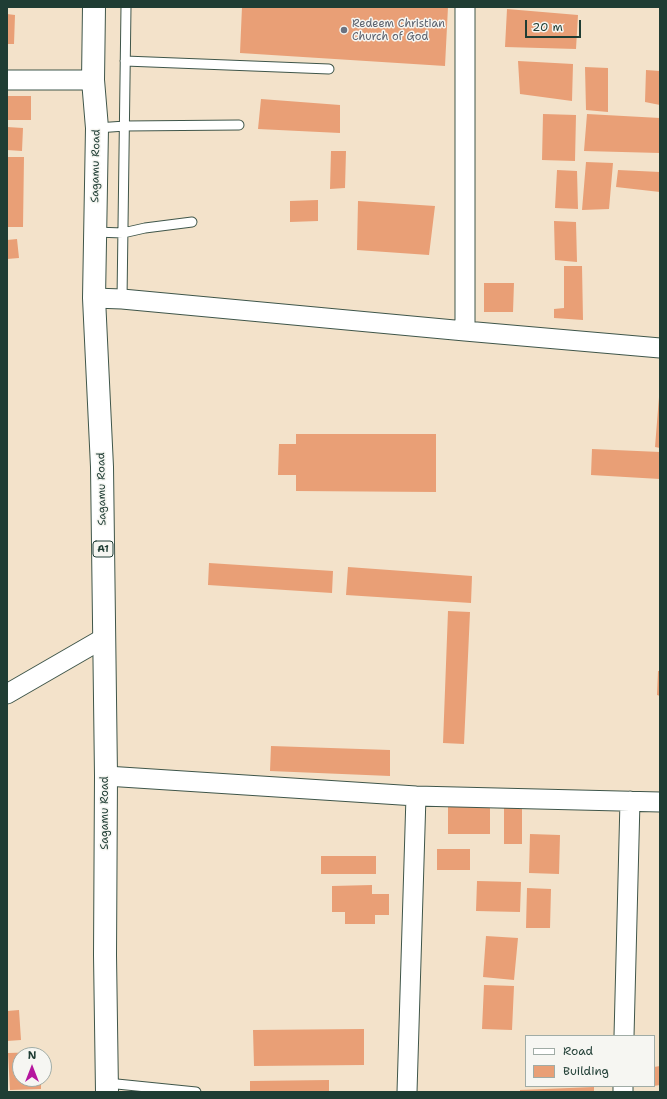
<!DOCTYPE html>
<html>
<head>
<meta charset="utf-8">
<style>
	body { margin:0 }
	#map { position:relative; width:667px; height:1099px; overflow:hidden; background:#f3e2ca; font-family:"Shantell Sans",sans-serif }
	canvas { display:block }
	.frame { position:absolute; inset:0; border:8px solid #1f3d34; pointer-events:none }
	.legend { position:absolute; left:525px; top:1035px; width:130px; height:52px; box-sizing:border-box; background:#f6f6f2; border:1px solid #a0aca6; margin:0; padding:5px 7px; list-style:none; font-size:12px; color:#1f3d34 }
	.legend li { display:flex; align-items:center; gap:8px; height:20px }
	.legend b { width:20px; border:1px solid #a0aca6 }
	.north { position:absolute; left:12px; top:1047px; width:40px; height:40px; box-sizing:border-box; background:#f6f6f2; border:1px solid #a0aca6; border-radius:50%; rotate:0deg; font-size:11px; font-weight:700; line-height:16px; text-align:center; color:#1f3d34 }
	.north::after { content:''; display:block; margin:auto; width:14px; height:18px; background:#b5179e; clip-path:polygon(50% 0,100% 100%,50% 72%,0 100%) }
	.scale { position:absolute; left:525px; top:20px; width:56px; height:18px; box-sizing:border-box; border:2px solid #1f3d34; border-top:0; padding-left:5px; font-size:12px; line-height:14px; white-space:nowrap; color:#1f3d34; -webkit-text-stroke:3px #f6f6f2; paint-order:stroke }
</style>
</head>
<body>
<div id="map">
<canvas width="667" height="1099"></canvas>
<div class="frame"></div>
<ul class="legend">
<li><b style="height:5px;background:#fff"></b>Road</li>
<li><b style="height:11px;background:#e99f76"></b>Building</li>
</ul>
<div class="north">N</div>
<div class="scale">20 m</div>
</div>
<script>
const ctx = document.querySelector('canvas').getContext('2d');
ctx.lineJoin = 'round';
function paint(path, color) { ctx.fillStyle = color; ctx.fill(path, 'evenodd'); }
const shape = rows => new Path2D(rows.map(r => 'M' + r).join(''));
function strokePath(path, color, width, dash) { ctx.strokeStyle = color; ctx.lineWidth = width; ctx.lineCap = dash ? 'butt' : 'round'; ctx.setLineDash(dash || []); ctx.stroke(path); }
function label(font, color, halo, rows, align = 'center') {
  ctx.font = font + ' "Shantell Sans",sans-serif'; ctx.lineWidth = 3; ctx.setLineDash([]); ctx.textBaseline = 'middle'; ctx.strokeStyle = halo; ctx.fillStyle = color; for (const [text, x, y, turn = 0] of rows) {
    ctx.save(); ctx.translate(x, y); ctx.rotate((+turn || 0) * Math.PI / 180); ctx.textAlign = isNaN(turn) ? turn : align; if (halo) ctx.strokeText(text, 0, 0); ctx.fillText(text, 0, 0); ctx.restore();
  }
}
paint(shape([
	[242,7,448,7,445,66,240,53],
	[507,9,578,15,576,49,505,47],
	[7,14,15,15,14,44,7,44],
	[518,61,573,64,572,101,520,94],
	[585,67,608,68,608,112,586,110],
	[646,70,660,71,660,105,645,102],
	[7,96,31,96,31,120,7,120],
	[261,99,340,105,340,133,258,129],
	[543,114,576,115,575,161,542,160],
	[587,114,660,118,660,153,584,151],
	[7,127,23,128,22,151,7,150],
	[331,151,346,151,345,188,330,189],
	[7,157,24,157,23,227,7,227],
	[586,162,613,163,609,209,582,210],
	[557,170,577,171,578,209,555,208],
	[618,170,660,172,660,192,616,187],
	[318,200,318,221,290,222,290,201],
	[358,201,435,206,429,255,357,250],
	[554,221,576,222,577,262,555,260],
	[17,239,19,258,7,259,7,240],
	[564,266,582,266,583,320,554,318,554,309,564,308],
	[484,283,514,283,513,312,484,312],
	[659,397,660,397,660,448,655,447],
	[296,434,436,434,436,492,296,491,296,475,278,475,279,444,296,444],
	[592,449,660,452,660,479,591,475],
	[209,563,333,571,332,593,208,585],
	[348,567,472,576,471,603,346,595],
	[448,611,470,612,464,744,443,743],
	[658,671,660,671,660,696,657,695],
	[271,746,390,750,390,776,270,771],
	[448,800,490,801,490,834,448,834],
	[504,806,522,806,522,844,504,844],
	[530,834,560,835,559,874,529,873],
	[437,849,470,849,470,870,437,870],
	[321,856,376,856,376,874,321,874],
	[477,881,521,882,520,912,476,911],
	[372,885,372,894,389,894,389,915,375,915,375,924,345,924,345,912,332,912,332,886],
	[527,888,551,889,550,928,526,928],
	[486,936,518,938,514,980,483,977],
	[484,985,514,986,512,1030,482,1029],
	[19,1010,21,1040,7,1041,7,1011],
	[364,1029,364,1065,254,1066,253,1030],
	[40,1052,40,1055,20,1055,20,1079,41,1079,41,1089,10,1090,8,1053],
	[660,1066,660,1085,654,1086,654,1067],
	[329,1080,329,1092,250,1092,250,1081],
	[594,1087,594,1092,520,1092,520,1090]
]), '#e99f76');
const service = shape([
	[125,61,329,69],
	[97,128,125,126,239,125],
	[95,232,123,233,145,228,192,222],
	[122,299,126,7],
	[107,1083,196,1092]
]);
const minor = shape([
	[7,80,93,80],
	[94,298,122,299,465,331,660,348],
	[465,331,465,7],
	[7,694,104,638],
	[106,776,416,796,660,802],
	[624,1036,630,801],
	[407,1092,416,796],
	[623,1092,623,1086]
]);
const trunk = shape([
	[94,7,93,80,97,128,94,298,102,467,106,776,105,955,107,1092]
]);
strokePath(service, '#3f564a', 11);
strokePath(minor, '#3f564a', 21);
strokePath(trunk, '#3f564a', 24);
strokePath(service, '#fff', 9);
strokePath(minor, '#fff', 19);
strokePath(trunk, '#fff', 22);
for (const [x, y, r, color] of [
	[344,30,4,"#6b7280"]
]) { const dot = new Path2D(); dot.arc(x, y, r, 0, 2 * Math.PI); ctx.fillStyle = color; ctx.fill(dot); strokePath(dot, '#f6f6f2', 1.5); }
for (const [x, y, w] of [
	[103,549,20]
]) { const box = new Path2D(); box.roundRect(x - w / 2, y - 8, w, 16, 3); ctx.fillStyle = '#f6f6f2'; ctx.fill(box); strokePath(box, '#1f3d34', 1); }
label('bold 10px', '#1f3d34', null, [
	["A1",103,549]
]);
label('11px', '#5b616d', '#f6f6f2', [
	["Redeem Christian",352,24],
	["Church of God",352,37]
], 'left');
label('11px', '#1f3d34', '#f6f6f2', [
	["Sagamu Road",96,166,-89],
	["Sagamu Road",102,489,-91],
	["Sagamu Road",105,813,-90]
]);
</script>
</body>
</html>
